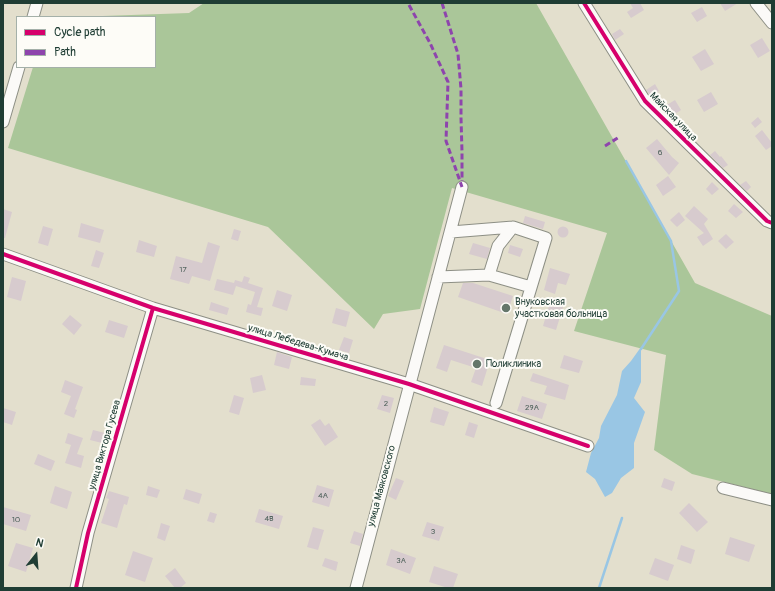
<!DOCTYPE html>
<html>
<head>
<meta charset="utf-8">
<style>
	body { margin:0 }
	#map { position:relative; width:775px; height:591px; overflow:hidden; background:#e3dfcd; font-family:Pangolin,sans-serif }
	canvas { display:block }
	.frame { position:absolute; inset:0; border:4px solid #1f3d34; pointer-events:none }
	.legend { position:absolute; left:16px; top:16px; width:140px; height:52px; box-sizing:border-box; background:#fdfcf7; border:1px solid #a4b0a9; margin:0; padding:5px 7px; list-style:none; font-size:12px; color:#1f3d34 }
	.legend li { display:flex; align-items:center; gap:8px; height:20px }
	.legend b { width:20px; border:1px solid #a4b0a9 }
	.north { position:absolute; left:16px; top:535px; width:40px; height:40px; -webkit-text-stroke:3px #fdfcf7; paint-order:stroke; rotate:17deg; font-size:11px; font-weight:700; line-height:16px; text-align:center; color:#1f3d34 }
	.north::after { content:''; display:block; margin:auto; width:14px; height:18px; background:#1f3d34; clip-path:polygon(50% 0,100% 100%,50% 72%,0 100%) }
</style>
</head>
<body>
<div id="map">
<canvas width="775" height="591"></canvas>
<div class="frame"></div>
<ul class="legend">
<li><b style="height:5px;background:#d6006c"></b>Cycle path</li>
<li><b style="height:5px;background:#8e44ad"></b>Path</li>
</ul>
<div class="north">N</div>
</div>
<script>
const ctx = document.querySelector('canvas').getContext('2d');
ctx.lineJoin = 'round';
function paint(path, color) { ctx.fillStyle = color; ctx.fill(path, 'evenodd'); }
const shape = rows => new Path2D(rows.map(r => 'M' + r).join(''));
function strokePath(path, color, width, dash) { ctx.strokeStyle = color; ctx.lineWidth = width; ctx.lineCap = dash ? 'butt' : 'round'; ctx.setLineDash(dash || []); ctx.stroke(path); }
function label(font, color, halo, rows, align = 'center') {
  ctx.font = font + ' Pangolin,sans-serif'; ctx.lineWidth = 4; ctx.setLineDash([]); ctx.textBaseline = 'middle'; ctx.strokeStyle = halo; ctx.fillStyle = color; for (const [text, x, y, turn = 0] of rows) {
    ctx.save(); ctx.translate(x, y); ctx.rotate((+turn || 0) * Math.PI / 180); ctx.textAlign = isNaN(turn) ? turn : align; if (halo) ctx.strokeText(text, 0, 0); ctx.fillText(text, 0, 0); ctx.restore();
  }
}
paint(shape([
	[204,3,536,3,695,283,772,316,772,494,692,474,654,450,666,355,574,331,607,233,452,188,420,309,383,314,374,329,268,227,8,148,33,67,155,67,155,17,74,17,189,13]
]), '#aac699');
paint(shape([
	[641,347,641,382,634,398,645,412,634,443,634,468,621,478,612,493,605,497,595,479,586,472,591,453,599,438,601,426,617,395,622,371,631,361]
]), '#99c6e4');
strokePath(shape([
	[626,161,671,241,679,291,641,349],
	[599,588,622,518]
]), '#99c6e4', 2.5);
paint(shape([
	[630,3,640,3,644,10,631,18,627,12,633,8],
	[720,3,738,3,725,11],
	[702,7,707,16,697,22,691,13],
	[620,29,624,34,615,40,612,34],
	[762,38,770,51,758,58,750,45],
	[705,49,714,64,701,71,692,57],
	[655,84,659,91,651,97,646,90],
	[711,92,718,104,704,112,697,100],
	[675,100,681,110,672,116,665,106],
	[758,117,762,122,755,128,751,123],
	[762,130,772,143,772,146,766,150,755,136],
	[657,139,672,157,679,163,669,175,646,148],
	[715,151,720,157,721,156,728,165,723,168,710,155],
	[668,176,676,187,663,196,656,185],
	[746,181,751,187,747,191,740,185],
	[712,182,719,189,712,195,706,189],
	[734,204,743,212,736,218,728,211],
	[694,206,708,219,704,224,713,239,703,246,697,237,704,233,685,216],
	[3,209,12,212,5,238,3,238],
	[679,212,685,220,677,227,670,220],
	[525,216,545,222,543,229,523,223],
	[81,223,104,230,100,243,78,237],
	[43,226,53,229,48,246,38,243],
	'557.5 232a5.5 5.5 0 1 1 11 0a5.5 5.5 0 1 1-11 0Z',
	[234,229,241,231,238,241,231,239],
	[726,234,734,242,726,249,718,241],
	[139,240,157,246,154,257,136,252],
	[208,242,220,246,210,281,192,276,189,284,170,279,176,256,202,263],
	[473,243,490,248,487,259,469,254],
	[510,245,523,249,520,257,508,253],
	[96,250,104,253,99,268,91,266],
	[550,268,570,274,566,285,558,283,555,294,544,290],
	[244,276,250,278,248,283,263,288,257,307,263,308,261,316,246,312,248,304,251,305,255,292,236,286,233,295,214,290,217,279,234,283,235,280,242,282],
	[12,277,26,281,21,301,7,297],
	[463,283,473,283,513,296,507,314,458,297],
	[277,290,292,295,287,311,272,306],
	[211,302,229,308,227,315,209,310],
	[550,302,563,307,556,330,543,326],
	[336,308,350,312,346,327,332,323],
	[70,315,82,325,74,335,62,324],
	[109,320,128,326,124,338,105,332],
	[344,337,353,340,349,353,339,350],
	[444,345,490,360,482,386,471,382,476,368,451,360,447,372,436,368],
	[277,352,292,357,289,369,274,365],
	[564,355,583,361,579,373,560,368],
	[533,373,569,385,565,400,544,394,547,386,530,381],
	[262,375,266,390,253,393,250,378],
	[301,377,316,379,315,386,300,385],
	[65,380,83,387,75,409,77,410,74,418,64,414,71,396,61,392],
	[234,395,244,398,239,415,229,412],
	[382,395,394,398,390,413,377,409],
	[522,396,547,404,542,419,517,411],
	[434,407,449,412,444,426,430,422],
	[3,408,16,412,12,425,3,422],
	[320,419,325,426,329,423,338,437,325,446,311,425],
	[469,422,478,425,474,438,465,435],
	[93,430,105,433,102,443,90,440],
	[68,433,83,438,77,454,84,456,81,468,65,463,71,445,65,443],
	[38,454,55,461,51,471,34,464],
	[396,478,404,481,396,500,388,496],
	[664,478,675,482,672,491,661,487],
	[317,485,334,490,329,507,312,502],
	[55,486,72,492,67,509,50,503],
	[148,486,160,490,157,498,146,495],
	[186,489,202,494,199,504,183,499],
	[109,491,129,497,127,505,124,504,117,528,101,523,109,499,106,498],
	[689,503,708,522,697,532,679,513],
	[3,507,31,515,26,531,3,524],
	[259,509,283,516,279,529,255,522],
	[210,512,217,514,214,523,207,521],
	[427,522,444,527,439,541,422,536],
	[161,523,170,526,165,541,157,538],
	[313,527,324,530,318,550,307,547],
	[354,531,363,534,360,546,350,543],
	[730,537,755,545,749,562,725,554],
	[16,543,33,548,26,572,8,566],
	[681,545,695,550,691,564,677,559],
	[391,549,416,558,410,574,386,565],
	[133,551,153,558,145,582,125,575],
	[325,558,338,562,336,571,322,566],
	[655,558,674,565,668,581,649,574],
	[434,566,458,574,453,588,448,588,429,582],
	[175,568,186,583,180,588,175,588,165,576]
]), '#d7cbce');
const minor = shape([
	[584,3,645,101,767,221,772,223],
	[756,3,772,23],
	[33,17,37,3],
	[3,122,19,67],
	[451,232,513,227,546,238,496,403],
	[3,254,153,308,409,384,588,446],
	[489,275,498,246,513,227],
	[438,277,489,275,531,287],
	[723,488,772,500],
	[76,588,88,533,153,308],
	[356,588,462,187]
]);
strokePath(minor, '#8d8f85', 13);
strokePath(minor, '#fbfaf8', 11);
strokePath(shape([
	[442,3,458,54,461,89,461,118,462,152,462,181],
	[409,5,430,43,448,82,446,141,462,187],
	[605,146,619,137]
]), '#8e44ad', 3, [6, 3]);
strokePath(shape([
	[584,3,645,101,767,221,772,223],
	[3,254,153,308,409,384,588,446],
	[76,588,88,533,153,308]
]), '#d6006c', 4);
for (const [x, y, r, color] of [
	[506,308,5,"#64766a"],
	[477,364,5,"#64766a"]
]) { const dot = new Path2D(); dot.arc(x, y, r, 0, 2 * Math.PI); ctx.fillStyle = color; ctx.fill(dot); strokePath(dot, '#fdfcf7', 1.5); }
label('8px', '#4d605a', null, [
	["6",660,153],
	["17",183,270],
	["2",386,404],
	["29А",532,408],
	["4А",323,496],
	["4В",269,519],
	["10",16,520],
	["3",433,532],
	["3А",401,561]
]);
label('10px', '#1f3d34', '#fdfcf7', [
	["Майская улица",673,117,46],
	["улица Лебедева-Кумача",298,343,17],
	["улица Виктора Гусева",105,445,-74],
	["улица Маяковского",382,486,-75]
]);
label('10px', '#1f3d34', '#fdfcf7', [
	["Внуковская",515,302],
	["участковая больница",515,314],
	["Поликлиника",486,364]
], 'left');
</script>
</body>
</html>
